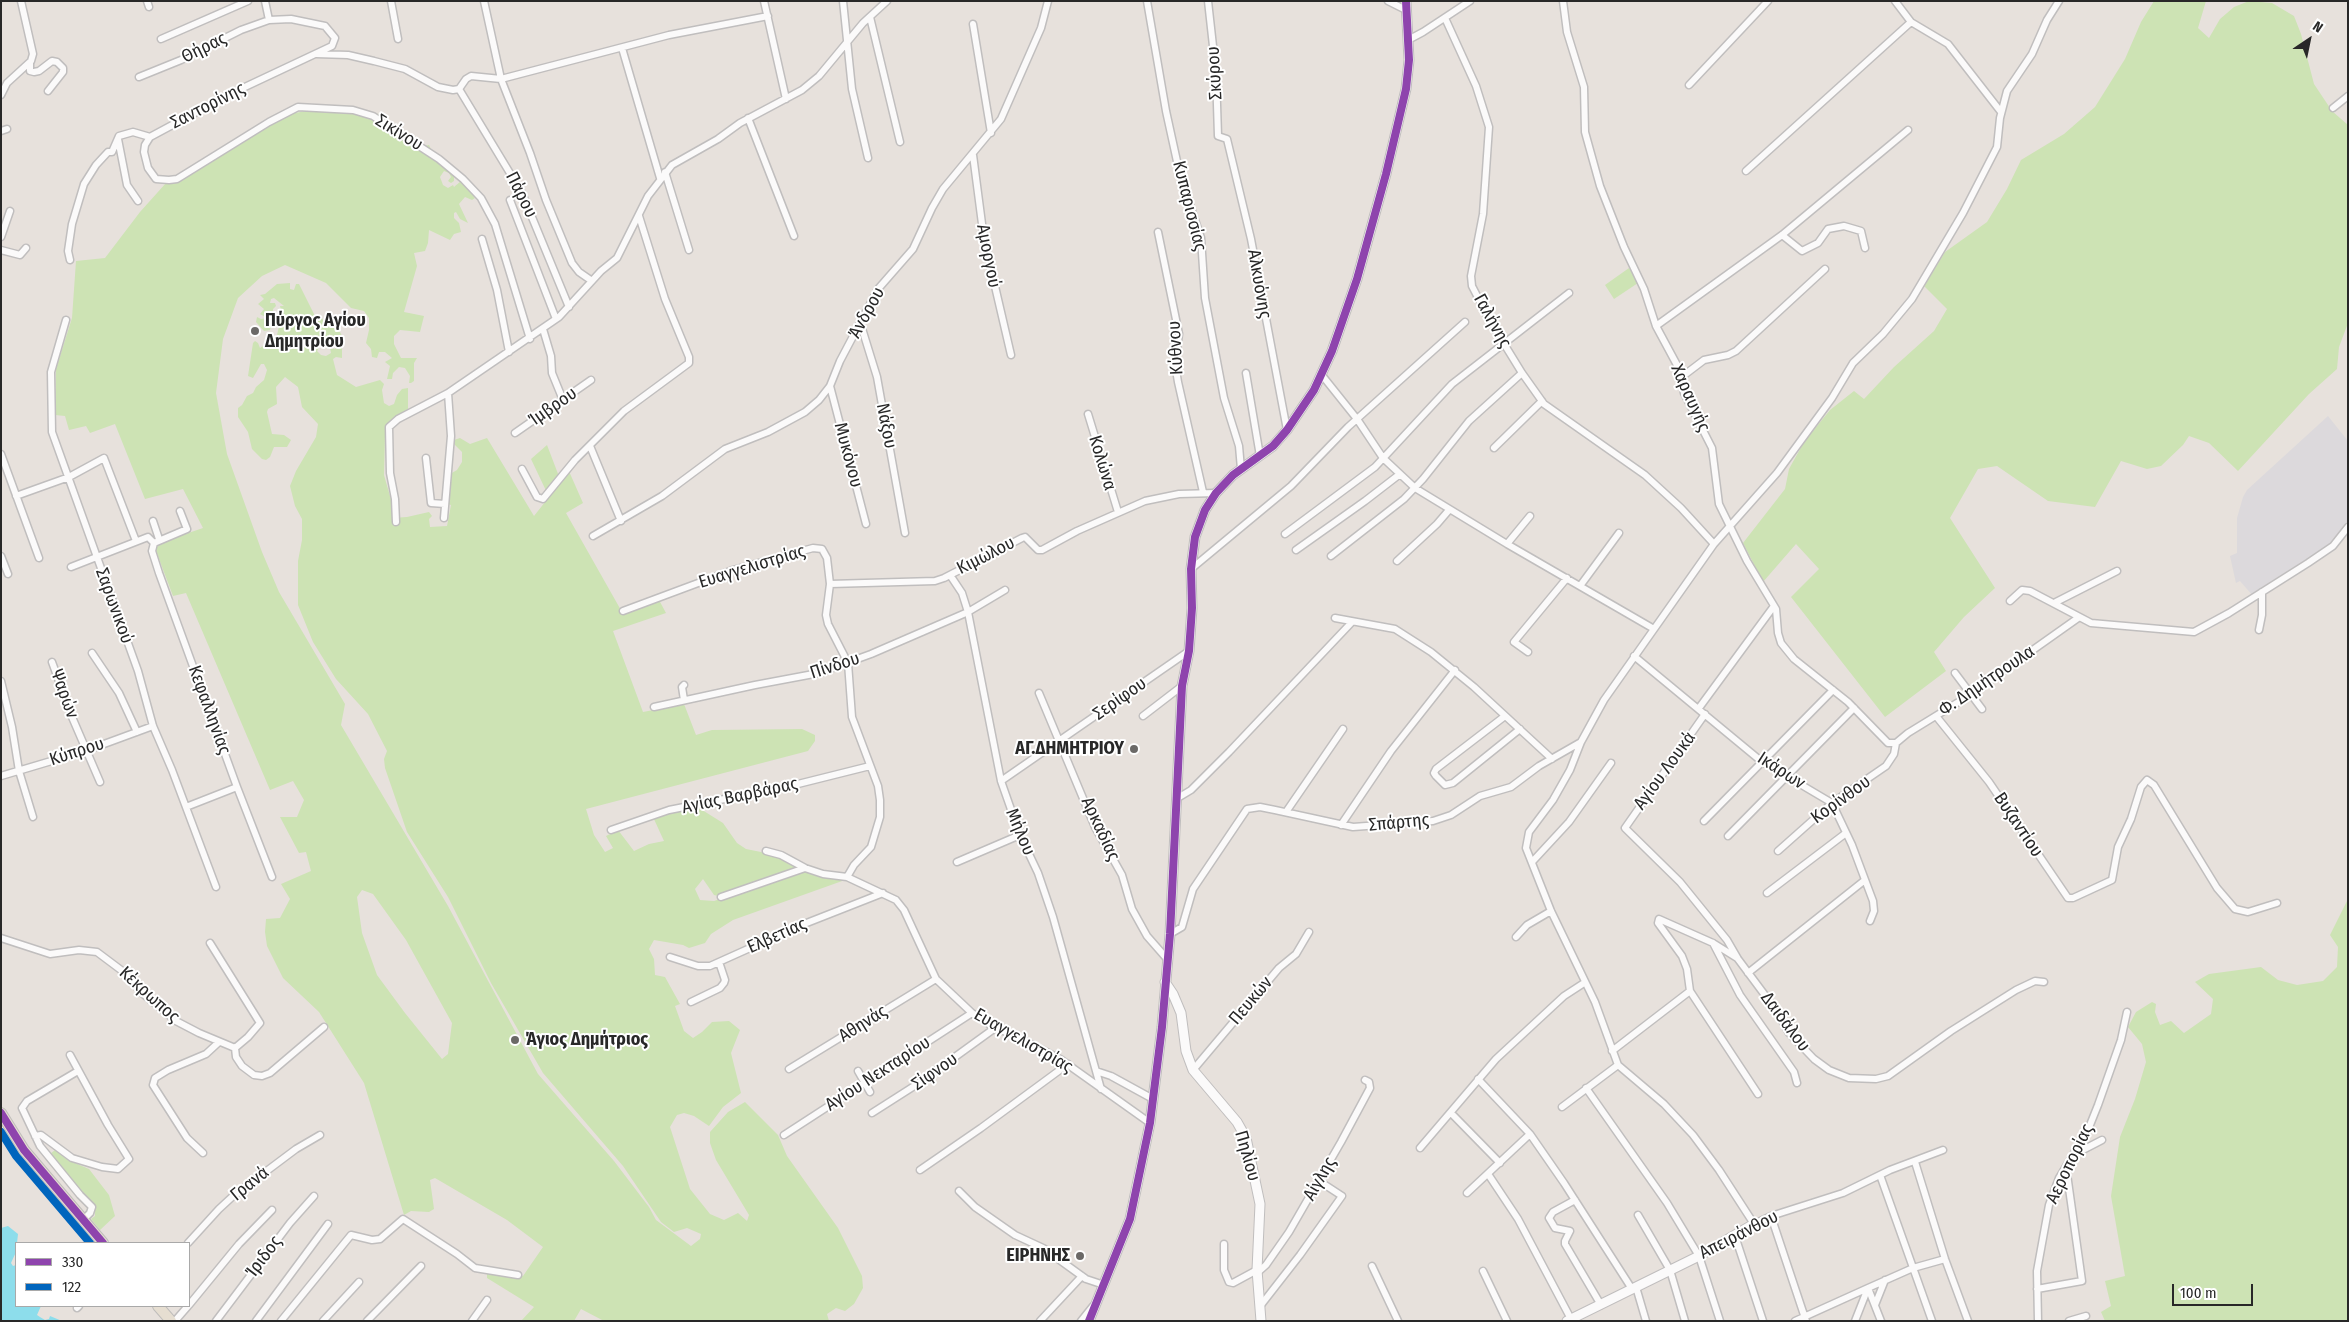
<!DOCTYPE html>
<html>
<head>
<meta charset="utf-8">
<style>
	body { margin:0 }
	#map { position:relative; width:2349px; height:1322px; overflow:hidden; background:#e7e1dc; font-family:"Fira Sans Condensed",sans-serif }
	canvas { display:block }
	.frame { position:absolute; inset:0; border:2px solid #282828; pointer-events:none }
	.legend { position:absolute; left:15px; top:1242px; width:175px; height:65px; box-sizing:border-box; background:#fff; border:1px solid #a9a9a9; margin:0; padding:6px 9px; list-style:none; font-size:15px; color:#282828 }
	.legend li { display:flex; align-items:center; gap:10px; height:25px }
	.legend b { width:25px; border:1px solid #a9a9a9 }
	.north { position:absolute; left:2284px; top:15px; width:50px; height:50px; -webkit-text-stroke:4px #fff; paint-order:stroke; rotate:34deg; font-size:14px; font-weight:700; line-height:20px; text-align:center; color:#282828 }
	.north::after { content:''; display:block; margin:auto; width:18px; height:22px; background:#282828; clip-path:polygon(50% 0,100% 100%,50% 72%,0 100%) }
	.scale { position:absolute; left:2172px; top:1284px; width:81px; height:22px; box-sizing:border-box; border:2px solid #282828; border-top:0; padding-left:6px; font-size:15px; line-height:18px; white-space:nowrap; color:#282828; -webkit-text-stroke:4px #fff; paint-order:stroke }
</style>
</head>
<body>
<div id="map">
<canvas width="2349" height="1322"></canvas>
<div class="frame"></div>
<ul class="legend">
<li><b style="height:6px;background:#8e44ad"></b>330</li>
<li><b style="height:6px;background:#0065bd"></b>122</li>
</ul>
<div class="north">N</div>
<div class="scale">100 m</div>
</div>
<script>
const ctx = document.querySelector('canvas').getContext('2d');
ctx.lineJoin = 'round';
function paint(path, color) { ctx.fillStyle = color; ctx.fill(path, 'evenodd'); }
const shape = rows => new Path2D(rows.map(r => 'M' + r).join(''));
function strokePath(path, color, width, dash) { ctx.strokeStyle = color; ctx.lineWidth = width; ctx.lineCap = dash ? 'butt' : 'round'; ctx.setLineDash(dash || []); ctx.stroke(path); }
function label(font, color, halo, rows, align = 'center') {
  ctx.font = font + ' "Fira Sans Condensed",sans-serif'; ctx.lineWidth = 4; ctx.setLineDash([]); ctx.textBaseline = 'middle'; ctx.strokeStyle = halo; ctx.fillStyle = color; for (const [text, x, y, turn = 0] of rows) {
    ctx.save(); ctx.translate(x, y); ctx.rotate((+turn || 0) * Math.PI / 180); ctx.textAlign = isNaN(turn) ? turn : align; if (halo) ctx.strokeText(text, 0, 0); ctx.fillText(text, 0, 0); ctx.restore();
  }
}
paint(shape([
	[2328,416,2348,441,2348,521,2330,544,2253,596,2240,581,2236,583,2230,556,2237,553,2237,518,2243,497,2247,490]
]), '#dcd9dc');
paint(shape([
	[2154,1,2206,1,2198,28,2209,38,2220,19,2234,7,2249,1,2272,3,2294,16,2301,34,2314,84,2332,111,2348,125,2348,323,2339,347,2337,369,2309,394,2238,471,2209,443,2189,436,2183,445,2161,466,2147,469,2121,461,2095,507,2048,501,1997,466,1978,469,1950,518,1995,588,1964,617,1934,652,1946,671,1885,717,1791,597,1819,569,1796,544,1763,582,1743,543,1785,489,1789,469,1804,442,1830,410,1854,391,1864,399,1894,367,1934,331,1947,309,1924,286,1945,252,1987,222,2007,189,2021,160,2064,134,2095,107,2125,59,2141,22],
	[312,110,381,114,385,120,391,123,390,126,424,146,429,145,431,149,442,157,454,175,454,181,451,183,448,181,451,177,449,173,444,171,440,177,443,185,448,188,453,185,454,187,461,181,473,191,472,194,475,198,472,200,465,197,459,204,468,223,460,219,456,212,454,213,454,218,459,223,461,232,454,234,450,240,429,230,428,243,425,251,414,253,417,266,404,312,424,316,420,332,400,330,394,336,394,344,401,358,417,358,414,363,414,381,411,383,409,383,410,376,405,368,399,367,393,373,392,379,387,379,390,366,385,362,392,358,385,352,379,352,377,358,372,357,371,349,366,343,369,330,369,318,364,311,351,308,326,283,285,265,262,276,238,298,223,339,216,393,227,454,262,552,279,592,345,704,341,725,448,906,538,1074,614,1161,649,1207,656,1220,691,1246,700,1239,701,1234,687,1228,674,1232,661,1222,623,1166,543,1073,491,983,448,897,407,832,385,768,384,759,387,751,368,714,336,679,313,642,298,605,298,561,302,540,302,519,295,506,290,486,296,471,316,437,318,424,302,407,298,387,285,377,276,387,277,404,268,409,267,412,272,434,284,435,291,440,287,447,274,447,270,457,266,460,262,459,252,449,248,432,238,417,238,408,242,405,247,396,253,393,256,387,264,380,267,370,264,364,261,364,253,378,248,376,253,343,255,341,258,343,260,348,264,345,268,347,275,344,282,313,280,306,284,306,274,298,271,299,270,303,275,303,276,306,273,309,272,323,270,330,264,331,256,322,257,317,261,319,267,318,260,314,264,309,258,304,264,299,260,295,265,294,277,284,290,283,290,289,294,290,296,284,299,284,315,316,321,317,327,326,338,328,342,336,340,340,329,334,331,345,321,345,317,351,321,355,326,356,331,353,330,348,335,349,338,345,342,348,342,358,336,357,333,359,337,375,356,387,380,380,384,384,382,390,384,403,389,406,394,404,397,395,402,389,408,388,408,409,390,422,386,429,385,437,384,475,392,503,392,518,407,517,429,512,432,516,429,519,430,527,447,526,451,505,447,504,450,474,457,470,462,462,462,452,454,444,454,440,460,438,470,444,487,438,534,516,549,497,531,459,547,445,560,479,568,469,583,503,566,513,622,612,659,600,666,613,613,631,643,712,684,704,696,735,712,730,802,729,815,735,815,741,808,751,586,809,594,835,605,852,613,848,606,836,618,830,634,851,649,844,664,841,653,817,699,808,723,823,737,843,746,849,771,854,803,867,750,887,718,896,714,895,703,879,695,889,700,900,714,901,805,870,845,880,733,920,711,934,705,943,689,948,683,945,654,940,649,949,654,959,655,975,665,977,680,1004,675,1006,684,1031,693,1038,702,1032,712,1022,729,1021,740,1030,731,1053,741,1093,723,1107,709,1126,694,1116,684,1113,677,1115,670,1127,690,1189,710,1214,724,1220,738,1213,747,1221,749,1215,716,1160,710,1143,710,1132,728,1112,745,1102,778,1135,787,1156,838,1228,862,1276,863,1288,854,1304,845,1311,836,1308,827,1314,829,1321,604,1321,581,1309,574,1321,521,1321,534,1307,487,1278,487,1274,523,1276,543,1247,507,1220,435,1178,430,1180,434,1209,429,1212,411,1211,404,1215,364,1083,319,1012,283,978,267,946,265,932,266,919,280,918,290,899,281,884,311,871,306,852,299,853,280,817,297,817,304,800,293,781,270,790,186,593,173,596,156,551,157,547,162,542,203,528,183,489,145,499,115,424,90,433,86,426,69,430,65,416,55,415,56,369,72,318,76,261,105,258,140,212,166,183,289,114],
	[362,890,373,894,406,940,452,1023,448,1054,442,1059,405,1013,377,975,362,933,357,897],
	[1629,268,1638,283,1614,299,1605,285],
	[2348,899,2348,1321,2105,1321,2101,1312,2111,1306,2105,1281,2125,1276,2111,1196,2120,1137,2135,1099,2146,1062,2142,1044,2128,1027,2136,1012,2152,1002,2156,1004,2155,1012,2160,1025,2171,1021,2184,1033,2211,1014,2213,999,2195,982,2209,974,2261,967,2278,980,2297,985,2323,981,2337,967,2338,947,2330,935],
	[55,1150,68,1160,89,1169,109,1195,115,1216,100,1230,91,1219,95,1216,95,1207,50,1154]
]), '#cde3b4');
paint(shape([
	[8,1226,18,1234,16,1252,11,1263,13,1266,16,1265,16,1306,41,1306,37,1315,40,1317,45,1320,49,1319,50,1316,62,1321,1,1321,1,1228]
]), '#8dddeb');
const street = shape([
	[147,1,149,7],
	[391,1,398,39],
	[484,1,501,79,530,153,546,200,572,263,579,272,592,281],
	[764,1,786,99],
	[843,1,852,89,868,158],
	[1147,1,1166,111,1180,175,1201,238,1205,298,1224,398,1239,446,1241,469],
	[1208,1,1216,73,1218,136,1227,139,1251,239,1287,430],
	[1388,1,1406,10],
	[1563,1,1567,32,1584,87,1585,132,1600,186,1624,247,1644,289,1656,326,1677,365,1684,393,1712,448,1719,504,1747,561,1776,609,1778,633,1781,643,1794,659,1848,702,1888,743,1896,743],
	[1895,1,1911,22,1948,44,2001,112],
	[870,17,900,142],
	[1445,18,1476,86,1489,127,1483,214,1471,276,1472,286,1490,321,1522,373,1544,404,1645,475,1681,508,1714,544],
	[973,24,991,133],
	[161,39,248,1],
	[1408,40,1423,32,1470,1],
	[622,48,660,178],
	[316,54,348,55,374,61,405,69,438,87,453,90,459,89,466,79,471,76,501,79,669,35,768,16],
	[30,62,30,71,34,72,39,71,52,61,57,62,63,68,63,72,48,91],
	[139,77,181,60,241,30,269,20],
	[1689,85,1768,1],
	[459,89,522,193,569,307],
	[1,95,7,83,31,61,33,54,21,1],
	[2333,108,2348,96],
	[748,118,794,236],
	[1,131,7,129],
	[150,137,145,145,144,152,148,168,156,179,169,180,177,179,269,122,298,107,353,110,373,116,439,159,463,179,481,198,495,224,530,339],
	[118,139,127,185,138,201],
	[973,155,984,239,1011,355],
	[1746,171,1911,22],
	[665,172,689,250],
	[510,200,556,319],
	[1158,232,1179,334,1175,364,1178,382,1203,492],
	[1782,235,1802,251,1818,243,1828,229,1844,226,1861,231,1865,248],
	[1,237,10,211],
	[482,239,497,290,509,352],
	[1,250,20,255,26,248],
	[70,260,68,251,72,224,84,184,96,165,108,152,112,152,119,136,133,132,150,137,230,94,332,46,335,38,325,26,291,19,269,20,265,1],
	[66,320,51,372,52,432,138,671,153,726,172,770,216,887],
	[860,322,877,377,905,533],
	[1656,326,1782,235,1908,130],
	[543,329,551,356,552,373,563,400],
	[1246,373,1260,456],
	[1321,374,1357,419,1383,458,1415,488,1507,544,1654,629],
	[1679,379,1704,360,1728,355,1736,351,1825,269],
	[830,386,866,524],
	[1088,414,1118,512],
	[515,433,591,380],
	[590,446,621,521],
	[1494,448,1542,401],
	[1,454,39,558],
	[426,458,431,503,445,504],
	[522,469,537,497,543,499,575,460,624,411,689,363,689,357,665,299,639,216],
	[16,496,69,477,104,458,136,541],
	[444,518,451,436,448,393],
	[153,521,159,539],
	[396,522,395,499,390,473,389,427,398,419,448,393,559,317,601,271,617,258,648,196,672,165,718,139,740,123,802,90,819,76,863,23,887,1],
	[1285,534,1375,467,1452,384,1569,293],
	[593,536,662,496,725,449,768,432,805,412,819,400,830,386,840,361,878,289,913,249,932,208,943,189,1001,119,1041,28,1048,1],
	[154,543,152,551,159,573,237,787,272,877],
	[154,543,187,529,180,511],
	[1507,544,1530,516],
	[1296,550,1365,501,1400,474],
	[1,556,8,574],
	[1331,556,1404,499,1423,479,1469,421,1522,373],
	[1397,561,1437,524,1449,510],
	[71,567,148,537,154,543],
	[1191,569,1291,486,1348,427,1465,322],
	[950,575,962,593,968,612,1001,781,1020,835,1038,873,1053,917,1101,1089],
	[830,584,935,581,944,578,1022,538,1025,537,1038,550,1042,550,1077,531,1145,501,1179,494,1216,493],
	[1580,586,1619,533],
	[2010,601,2022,590,2030,591,2091,623,2194,632,2229,613,2308,563,2333,546,2348,527],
	[2056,602,2117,571],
	[623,611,733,570,813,548,822,549,827,558,830,584,826,615,828,624,848,663,852,717,878,786,880,800,880,817,871,847,854,865,847,877,896,900,904,910,936,979,972,1013,995,1028,1014,1035,1060,1059,1150,1123],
	[1335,618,1395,629,1431,652,1474,687,1552,759],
	[2259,630,2262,615,2262,592],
	[1528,652,1514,642,1567,578],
	[92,653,119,693,137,732],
	[1634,656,1761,761,1832,803,1852,845,1873,901,1874,911,1870,921],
	[52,662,72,717,100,782],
	[1955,673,1982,709],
	[1,681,12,727,19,771,33,817],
	[684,685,682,687,684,700],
	[1039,693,1095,827,1122,875,1132,909,1147,936,1168,960],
	[654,707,755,685,819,673,871,654,968,612,1005,590],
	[1699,708,1774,606],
	[1705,714,1625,828,1680,882,1727,940,1738,959,1776,1010,1789,1033,1814,1059,1829,1070,1849,1078,1876,1079,1888,1076,1951,1031,2016,990,2035,981,2044,982],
	[1143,716,1182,686],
	[1505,716,1436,769,1434,773,1436,776,1445,785,1453,783,1520,729],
	[1936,716,1989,782,2068,898,2073,898,2112,880,2118,847,2131,819,2141,787,2147,780,2154,785,2217,888,2235,909,2248,912,2277,903],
	[1581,742,1570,770,1553,800,1529,832,1526,848,1551,911,1595,1002,1618,1065,1664,1104,1693,1135,1719,1170,1754,1224,1771,1216,1843,1193,1890,1170,1943,1150],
	[1896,743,1908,733,1965,698,2078,618],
	[1,776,85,751,153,726],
	[1001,781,1189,651],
	[1176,799,1191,790,1229,752,1352,622],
	[186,807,237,787],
	[1286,812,1343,729],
	[1704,821,1833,690],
	[1341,825,1391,751,1455,670],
	[611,830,669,810,790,786,870,766],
	[1728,836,1854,708],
	[766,851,781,855,805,868,823,874,847,877],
	[1778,851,1832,803,1886,766,1894,754,1896,743],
	[957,862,1020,835],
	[1532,862,1569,822,1611,763],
	[1767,893,1846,833],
	[721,897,805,868],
	[1170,934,1182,927,1193,889,1247,809,1260,807,1275,810,1353,827,1433,821,1451,815,1480,796,1511,787,1539,766,1581,742,1604,700,1714,544,1777,473,1832,398,1853,363,1883,334,1912,299,1963,213,1997,147,2000,118,2007,91,2032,54,2047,20,2059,1],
	[1516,937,1527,925,1551,911],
	[1,938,50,954,79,950,97,952,121,970,142,993,176,1021,199,1033,235,1048,236,1057,242,1066,254,1075,262,1076,270,1073,324,1027],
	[210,943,260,1023,248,1037,235,1048],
	[1713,943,1740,995,1794,1072,1797,1083],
	[670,957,698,966,710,966,799,926,883,893],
	[1737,958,1713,943,1659,919,1658,923,1682,956,1687,969,1690,991,1758,1094],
	[1748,973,1865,880],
	[691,1002,720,988,724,983,725,980,719,962],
	[1612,1051,1690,991],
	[789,1069,936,979],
	[1193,1070,1279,968,1296,954,1309,932],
	[78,1071,27,1101,22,1108,40,1146,80,1195,92,1207,90,1213,83,1220],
	[858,1071,870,1092],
	[1096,1071,1111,1076,1153,1099],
	[1478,1079,1530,1134,1564,1183,1632,1289],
	[1586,1088,1667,1203,1699,1256,1720,1321],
	[1562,1107,1618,1065],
	[872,1113,919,1083,995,1028],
	[1451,1113,1500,1163],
	[784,1135,972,1013],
	[35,1136,41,1135,72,1158,102,1167,118,1169,129,1159,108,1125,70,1055],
	[1420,1148,1496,1059,1564,996,1584,983],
	[203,1153,187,1138,153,1085,155,1078,168,1070,206,1054,219,1042],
	[2075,1154,2102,1140],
	[1915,1162,1945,1259,1968,1321],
	[920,1170,981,1128,1068,1064],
	[1488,1174,1518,1219,1571,1319],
	[1880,1175,1932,1321],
	[959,1191,975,1207,1015,1235,1043,1248,1086,1279,1104,1285],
	[1467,1193,1530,1134],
	[1575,1200,1553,1212,1549,1218,1555,1228,1570,1231,1565,1241,1565,1244,1601,1305],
	[1638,1215,1670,1270,1685,1321],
	[1771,1216,1806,1321],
	[1735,1236,1763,1321],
	[188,1243,219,1209,232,1197,296,1149,320,1135],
	[1224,1244,1224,1270,1229,1282,1233,1283,1257,1270],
	[1372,1266,1398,1321],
	[1483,1271,1507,1321],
	[1257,1273,1266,1265,1289,1232,1341,1142,1370,1088,1369,1082,1365,1080],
	[1636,1287,1646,1321],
	[2037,1289,2082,1281,2066,1167],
	[189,1305,239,1244,272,1210],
	[1261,1305,1300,1255,1342,1196,1319,1181],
	[1875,1305,1885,1280],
	[77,1308,79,1306],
	[175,1321,188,1306],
	[216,1321,290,1223,314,1196],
	[256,1321,328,1224],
	[281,1321,351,1235,372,1240,380,1239,403,1219,457,1254,475,1268,518,1275],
	[323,1321,359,1282],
	[367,1321,421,1266],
	[472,1321,487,1300],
	[1040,1321,1082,1276],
	[1081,1321,1093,1306],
	[1795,1321,1868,1288,1881,1321],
	[1855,1321,1868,1288,1913,1268,1945,1259],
	[2038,1321,2037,1271,2049,1205,2059,1178,2088,1130,2098,1105,2121,1040,2127,1012],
	[2069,1321,2086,1316]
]);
const secondary = shape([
	[1165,982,1173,994,1181,1013,1186,1051,1193,1070,1237,1122,1246,1138,1260,1204,1257,1270,1261,1321],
	[1089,1321,1130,1219,1150,1123,1162,1027,1170,934,1182,686,1189,651,1192,608,1191,569,1195,537,1205,510,1216,493,1233,475,1273,446,1287,430,1314,390,1332,351,1357,279,1386,174,1406,89,1409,60,1406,1],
	[1567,1321,1699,1256,1754,1224]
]);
const primary = shape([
	[1,1113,24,1150,103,1243],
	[158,1306,171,1321]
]);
strokePath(street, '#c0bebe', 9);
strokePath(secondary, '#c0bebe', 11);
strokePath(primary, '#bfbdbb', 12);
strokePath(street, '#fbfafa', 6);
strokePath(secondary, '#fbfafa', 9);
strokePath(primary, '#e6ded1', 10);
strokePath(shape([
	[1,1113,24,1150,103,1243],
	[1089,1321,1130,1219,1150,1123,1162,1027,1170,934,1182,686,1189,651,1192,608,1191,569,1195,537,1205,510,1216,493,1233,475,1273,446,1287,430,1314,390,1332,351,1357,279,1386,174,1406,89,1409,60,1406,1]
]), '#8e44ad', 8);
strokePath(shape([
	[1,1132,16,1156,90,1243]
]), '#0065bd', 8);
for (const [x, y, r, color] of [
	[255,331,5,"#6b6967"],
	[1134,749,5,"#6b6967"],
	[515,1040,5,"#6b6967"],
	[1080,1256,5,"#6b6967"]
]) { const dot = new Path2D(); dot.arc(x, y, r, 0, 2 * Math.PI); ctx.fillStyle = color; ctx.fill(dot); strokePath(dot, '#fff', 2); }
label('18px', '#282828', '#fff', [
	["Θήρας",204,48,-26],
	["Σκύρου",1215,73,-93],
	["Σαντορίνης",208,106,-27],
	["Σικίνου",399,133,32],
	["Πάρου",521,195,63],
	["Κυπαρισσίας",1189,206,76],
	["Αμοργού",988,256,79],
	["Αλκυόνης",1259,284,80],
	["Άνδρου",867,313,-61],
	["Γαλήνης",1492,321,61],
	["Κύθνου",1176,348,-93],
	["Χαραυγής",1690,398,66],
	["Ίμβρου",553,407,-35],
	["Νάξου",886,426,79],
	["Μυκόνου",848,455,75],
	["Κολώνα",1102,463,73],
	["Κιμώλου",986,556,-27],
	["Ευαγγελιστρίας",752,567,-17],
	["Σαρωνικού",114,606,70],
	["Πίνδου",835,666,-18],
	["Φ. Δημήτρουλα",1987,681,-34],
	["Ψαρών",64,694,70],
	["Σερίφου",1120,699,-35],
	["Κεφαλληνίας",209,710,70],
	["Κύπρου",77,752,-18],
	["Αγίου Λουκά",1665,771,-54],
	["Ικάρων",1781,771,33],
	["Αγίας Βαρβάρας",740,796,-12],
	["Κορίνθου",1841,800,-36],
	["Σπάρτης",1399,823,-5],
	["Βυζαντίου",2018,825,56],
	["Αρκαδίας",1100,829,65],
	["Μήλου",1020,832,67],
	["Ελβετίας",777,936,-24],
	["Κέκρωπος",149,995,42],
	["Πευκών",1251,1001,-50],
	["Δαιδάλου",1785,1022,53],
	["Αθηνάς",863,1024,-32],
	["Ευαγγελιστρίας",1023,1041,30],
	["Σίφνου",935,1072,-35],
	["Αγίου Νεκταρίου",878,1074,-33],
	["Πηλίου",1247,1156,74],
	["Αεροπορίας",2070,1164,-64],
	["Αίγλης",1320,1179,-60],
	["Γρανά",250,1184,-39],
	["Απειράνθου",1739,1235,-27],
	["Ίριδος",264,1257,-53]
]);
label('bold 18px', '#282828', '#fff', [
	["Πύργος Αγίου",265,321],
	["Δημητρίου",265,342],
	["ΑΓ.ΔΗΜΗΤΡΙΟΥ",1124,749,"right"],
	["Άγιος Δημήτριος",525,1040],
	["ΕΙΡΗΝΗΣ",1070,1256,"right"]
], 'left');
</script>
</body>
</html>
